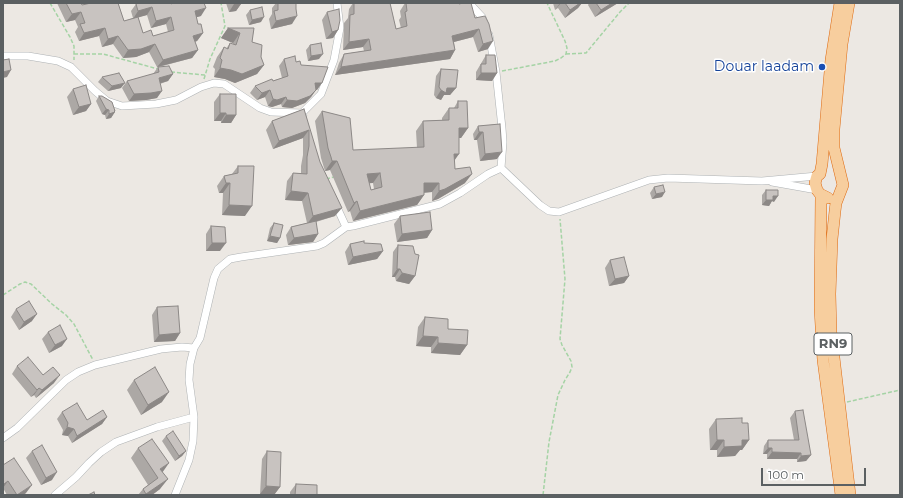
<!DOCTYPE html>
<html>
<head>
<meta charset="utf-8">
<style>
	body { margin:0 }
	#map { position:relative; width:903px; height:498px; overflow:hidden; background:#ece8e3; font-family:Montserrat,sans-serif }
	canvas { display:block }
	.frame { position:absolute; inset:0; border:4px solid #5b6062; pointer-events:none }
	.scale { position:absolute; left:761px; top:468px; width:105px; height:18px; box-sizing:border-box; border:2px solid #5b6062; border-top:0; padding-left:5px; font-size:12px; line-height:14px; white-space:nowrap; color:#5b6062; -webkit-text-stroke:3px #fff; paint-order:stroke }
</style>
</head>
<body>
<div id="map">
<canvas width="903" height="498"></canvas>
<div class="frame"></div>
<div class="scale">100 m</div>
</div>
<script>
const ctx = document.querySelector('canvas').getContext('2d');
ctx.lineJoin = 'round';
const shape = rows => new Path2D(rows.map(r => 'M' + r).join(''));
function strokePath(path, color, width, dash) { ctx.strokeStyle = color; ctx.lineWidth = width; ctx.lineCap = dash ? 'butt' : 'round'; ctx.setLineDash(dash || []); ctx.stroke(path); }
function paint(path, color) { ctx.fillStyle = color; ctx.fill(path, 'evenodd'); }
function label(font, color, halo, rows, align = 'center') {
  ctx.font = font + ' Montserrat,sans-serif'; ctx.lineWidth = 3; ctx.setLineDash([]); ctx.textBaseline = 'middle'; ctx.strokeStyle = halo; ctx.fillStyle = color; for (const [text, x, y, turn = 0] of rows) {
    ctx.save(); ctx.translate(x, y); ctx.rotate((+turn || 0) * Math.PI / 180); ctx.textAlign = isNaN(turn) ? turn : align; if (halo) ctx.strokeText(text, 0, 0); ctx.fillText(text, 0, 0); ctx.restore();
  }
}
const minor = shape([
	[469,3,482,17,485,25],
	[489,35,496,72,502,128,503,142,501,168,540,205,549,211,559,212,649,180,668,178,762,181,817,176],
	[3,56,28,56,58,61,71,67,95,91,107,101,122,106,156,104,176,100,201,87,214,83,224,84,260,108,271,112,302,113,303,115],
	[302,113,321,94,334,60,340,28,337,3],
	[772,182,817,190],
	[335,203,346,227,353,226,440,204,460,193,488,174,501,168],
	[3,438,17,428,66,380,78,372,95,365,161,349,182,347,194,348],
	[55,495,76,477,89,463,101,452,116,442,157,427,194,417],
	[175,495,189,460,193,441,194,417,189,380,190,364,194,348,200,338,214,278,218,269,230,259,241,257,317,246,324,243,346,227]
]);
const trunk = shape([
	[849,3,842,44,834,129,834,148,843,185,836,203,835,211,832,239,830,294,831,332,850,495],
	[821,196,820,309,823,360,841,495],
	[828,198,820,194,817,190,815,183,817,176,820,174,822,164,831,60,840,3]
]);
strokePath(minor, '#aeb2b4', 8);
strokePath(trunk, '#de6a11', 12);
strokePath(shape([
	[50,3,70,37,74,46,74,60],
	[74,54,103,54,158,69],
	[566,54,586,53,620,12,629,3],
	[502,71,555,61,561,58,566,54,567,48,565,41,547,3],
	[171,72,205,75],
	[204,79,210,59,225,26,221,3],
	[326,179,334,177],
	[3,295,20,284,25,282,31,284,52,304,66,315,74,324,93,360],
	[847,402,900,390],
	[543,495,549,442,558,395,565,380,570,372,572,367,571,361,562,345,560,339,565,279,560,219]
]), '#a5d3a5', 1.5, [4, 2]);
strokePath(minor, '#fff', 7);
strokePath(trunk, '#f7ce9e', 11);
paint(shape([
	[57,3,81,3,82,5,90,3,118,3,124,21,133,18,131,11,136,4,171,4,201,16,196,17,198,24,203,33,197,41,195,42,198,50,192,58,159,67,173,74,168,81,160,84,157,98,146,100,129,101,122,88,127,81,153,74,158,67,157,67,149,52,136,57,123,58,113,44,102,47,99,36,79,41,75,32,78,27,75,20,66,22],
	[147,15,151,28,166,24,168,32,153,36,143,33,138,17],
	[226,3,252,3,241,4,236,11,229,12],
	[276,3,296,3,292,24,271,29,269,19,272,14,272,8],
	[353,3,390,3,396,29,401,28,399,20,401,17,400,11,405,3,459,4,475,18,488,49,478,52,473,37,454,42,455,50,450,59,335,75,339,63,344,54,364,51,363,47,343,50,344,23,348,18,349,9],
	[553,3,582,3,578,8,565,18,558,8,555,10],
	[589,3,618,3,595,17,588,5],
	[250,10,261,22,249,25,246,15],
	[327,12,338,30,333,38,326,39,322,20],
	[228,28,254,28,252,42,261,57,264,65,257,74,235,83,225,79,214,77,215,69,213,67,217,57,224,47,226,49,230,43,233,44,233,43,221,38],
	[310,45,319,59,308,61,306,50],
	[486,55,497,73,492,81,476,80,476,72],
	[284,59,296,62,301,65,317,90,316,90,311,97,305,103,292,108,282,107,281,104,272,107,268,106,265,97,257,100,250,93,255,86,282,78,279,66],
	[441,69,456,88,450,95,444,95,441,100,436,98,434,95,436,76],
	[102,77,121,88,108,91,98,82],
	[73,89,91,104,86,111,73,115,67,97],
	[220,94,236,115,231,123,221,123,221,121,214,121,214,102],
	[99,96,115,111,111,118,106,119,105,115,102,114,96,101],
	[458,101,468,128,461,138,459,138,454,161,455,169,465,183,438,199,432,201,432,192,424,193,424,195,417,205,353,221,350,211,348,212,330,170,325,171,321,158,315,121,322,111,353,150,417,148,416,131,423,121,442,120,442,118,449,108,454,108],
	[369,183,373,183,374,189,371,190],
	[304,109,335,216,316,222,318,234,313,242,288,245,286,235,291,227,307,223,302,201,285,200,287,181,293,173,301,173,301,166,303,155,303,138,273,149,266,130,272,121],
	[500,124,497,159,480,161,477,140,474,140,473,134,478,126],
	[238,166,245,216,222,215,223,193,219,193,217,186,224,176,232,174],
	[654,187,662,197,652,199,650,193],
	[766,190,774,202,772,201,769,206,762,205,762,195],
	[400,216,432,230,427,238,397,242,394,224],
	[274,223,280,238,277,243,267,241,270,228],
	[211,226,220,251,206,251,206,234],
	[364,243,383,251,377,259,348,265,345,252,350,244],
	[398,245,415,276,409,284,396,281,395,277,392,277,393,252],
	[610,260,629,276,624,283,609,286,605,268],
	[157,307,180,333,175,341,154,342,152,315],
	[16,309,32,321,19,330,11,317],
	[425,317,448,329,467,345,460,355,431,353,431,347,416,346,418,327],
	[48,332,62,346,49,353,42,339],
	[17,366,54,383,36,398,34,395,31,397,12,374],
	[134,380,162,402,141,415,127,390],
	[795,411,811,455,806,461,797,462,797,459,767,459,767,454,763,454,764,446,768,440,794,440,790,418],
	[62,412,87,420,107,417,102,424,72,443,68,436,62,435,63,430,57,419],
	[716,419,742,423,749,440,742,450,740,450,735,456,717,457,717,450,710,450,709,429],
	[166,436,186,451,182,456,175,461,162,441],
	[138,448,163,472,160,489,152,495,138,495,143,489,148,485,131,458],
	[32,451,52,480,41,485,26,458],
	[267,451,280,487,274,495,260,494,262,459],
	[3,465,26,493,23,495,7,495,3,488],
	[296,484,317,495,290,495,290,492]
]), '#aca8a5');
paint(shape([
	[237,3,252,3,241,4,236,11,229,12,234,4],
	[560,3,561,3,555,10],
	[580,3,582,3,578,8,565,18,570,10],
	[612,3,618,3,595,17,601,10],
	[152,7,147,15,133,19,138,11],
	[206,8,201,16,190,19,195,11],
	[81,12,75,20,66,22,72,14],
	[297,16,292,24,271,29,276,21],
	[171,17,166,24,151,28,156,21],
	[264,17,261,22,249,25,252,20],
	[105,28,99,36,79,41,84,33],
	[228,28,240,33,233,43,221,38],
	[479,29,473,37,446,44,452,36],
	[338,30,333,38,326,39,332,32],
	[203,33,197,41,188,44,193,36],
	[118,36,113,44,102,47,108,39],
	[369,39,363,47,343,50,349,42],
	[493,41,488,49,478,52,483,44],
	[155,44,149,52,136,57,123,58,128,50],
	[198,50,192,58,157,67,163,60],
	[455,50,450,59,335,75,341,67],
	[323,54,319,59,308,61,311,56],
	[264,65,257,74,235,83,225,79,214,77,220,68,231,70],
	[11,70,7,77,3,78,3,72],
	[481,73,497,73,492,81,476,80],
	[173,74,168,81,154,85,159,78],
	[125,83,121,88,108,91,112,86],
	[315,83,322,83,317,90,316,90,311,97,305,103,292,108,282,107,287,100],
	[447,88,456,88,450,95,444,95,441,100,436,98,441,90],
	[270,90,265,97,257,100,262,93],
	[162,91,157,98,146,100,129,101,134,94],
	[286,97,281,104,272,107,268,106,273,99],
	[91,104,86,111,73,115,79,107],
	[106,109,109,110,105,115,102,114],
	[114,111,115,111,114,113,115,112,111,118,106,119,109,114],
	[220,113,226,113,221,121,214,121],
	[226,115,236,115,231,123,221,123],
	[459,128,468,128,461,138,452,138],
	[309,130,303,138,273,149,279,141],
	[479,132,483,132,477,140,474,140],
	[502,152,497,159,480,161,485,154],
	[454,154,459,154,452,164],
	[332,161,337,161,330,170,325,171],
	[380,173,373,183,360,184,367,174],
	[472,174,465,183,438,199,432,201,439,191],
	[226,183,230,183,223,193,219,193],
	[424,183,439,183,432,192,417,193],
	[291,191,308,193,302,201,285,200],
	[665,192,662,197,652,199,656,194],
	[424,195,417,205,353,221,360,211],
	[773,196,778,196,774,202,772,201,769,206,762,205,766,200],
	[357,201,350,211,348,212,354,203],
	[229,205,252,206,245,216,222,215],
	[342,208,335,216,307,224,313,216],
	[432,230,427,238,397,242,402,234],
	[318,234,313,242,288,245,294,238],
	[270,236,280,238,277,243,267,241],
	[212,243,226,243,220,251,206,251],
	[383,251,377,259,348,265,353,257],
	[397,269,400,269,395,277,392,277],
	[402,273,415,276,409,284,396,281],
	[629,276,624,283,609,286,615,279],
	[37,314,32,321,19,330,24,322],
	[180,333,175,341,154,342,159,335],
	[423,336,438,337,431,347,416,346],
	[67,339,62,346,49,353,55,345],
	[438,343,467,345,460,355,431,353],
	[60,375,54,383,36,398,42,390],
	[39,388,34,395,31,397,37,390],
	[169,392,162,402,141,415,148,405],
	[107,417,102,424,72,443,77,436],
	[67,427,74,429,68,436,62,435],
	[717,440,724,440,717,450,710,450],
	[742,440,749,440,742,450,740,450,735,456,717,457,724,447],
	[768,448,772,448,767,454,763,454],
	[186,451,182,456,175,461,179,456],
	[772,452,801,453,797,459,767,459],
	[811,455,806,461,797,462,801,456],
	[169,463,162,473,160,469],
	[57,472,52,480,41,485,46,478],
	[168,479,160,489,152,495,145,495,146,494],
	[8,481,3,488,3,485,4,484],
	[32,485,26,493,23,495,17,495],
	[266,486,280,487,274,495,260,494]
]), '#8c8886');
const building = shape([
	[66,3,81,3,82,5,91,3,118,3,124,21,138,17,143,33,151,30,153,36,174,30,171,17,156,21,152,7,138,11,136,4,139,3,170,3,171,4,173,3,204,3,206,8,195,11,198,24,201,24,203,33,193,36,198,50,163,60,155,44,141,49,128,50,118,36,108,39,105,28,84,33,80,24,85,23,81,12,72,14,66,3],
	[278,3,296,3,296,9,297,16,276,21,274,11,278,10,278,3],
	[354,3,390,3,396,29,407,26,405,12,407,11,406,3,458,3,459,4,463,3,471,3,475,18,485,16,489,24,493,41,483,44,479,29,452,36,455,50,341,67,344,54,371,50,369,39,349,42,350,15,354,14,354,3],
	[565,3,580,3,570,10,565,3],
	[596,3,612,3,601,10,596,3],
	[262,7,264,17,252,20,250,10,262,7],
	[339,9,340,20,338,30,332,32,327,12,339,9],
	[228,28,254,28,252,42,262,45,261,57,264,65,242,74,231,70,220,68,222,60,220,58,224,47,228,49,230,43,236,45,240,33,228,28],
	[321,43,323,54,311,56,310,45,321,43],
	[486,55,495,55,497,73,481,73,481,64,486,64,486,55],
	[295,56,296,62,300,61,301,65,328,67,322,83,315,83,316,90,310,96,297,101,287,100,286,97,277,100,273,99,270,90,262,93,255,86,272,79,273,81,288,76,284,59,295,56],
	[9,59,11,70,3,72,3,60,9,59],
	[169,66,173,74,159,78,162,91,151,93,134,94,127,81,159,72,158,67,169,66],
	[441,69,458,70,456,88,447,88,446,93,441,90,439,87,441,69],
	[119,73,125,83,112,86,102,77,119,73],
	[86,85,91,104,79,107,73,89,86,85],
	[220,94,236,94,236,115,226,115,226,113,220,113,220,94],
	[99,96,102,96,112,102,115,111,114,111,115,112,109,114,109,110,106,109,99,96],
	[458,101,467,101,468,128,459,128,459,154,454,154,455,169,470,167,472,174,445,189,439,191,439,183,424,183,424,195,360,211,357,201,354,203,337,161,332,161,331,157,328,148,322,111,350,118,353,150,424,147,423,121,449,120,449,108,458,108,458,101],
	[380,173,382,187,371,190,367,174,380,173],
	[304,109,320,162,342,208,313,216,308,193,291,191,293,173,307,174,307,157,309,146,309,130,279,141,272,121,304,109],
	[500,124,502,152,485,154,483,132,479,132,478,126,500,124],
	[238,166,254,166,252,206,229,205,230,183,226,183,224,176,238,173,238,166],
	[663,185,665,192,656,194,654,187,663,185],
	[766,190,778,190,778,196,773,196,773,200,766,200,766,190],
	[430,212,432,230,402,234,400,216,430,212],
	[316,221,318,234,294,238,291,227,316,221],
	[274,223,283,225,280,238,270,236,274,223],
	[211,226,225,227,226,243,212,243,211,226],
	[364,241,364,243,381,244,383,251,353,257,350,244,364,241],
	[398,245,413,246,415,254,419,255,415,276,402,273,400,269,397,269,398,245],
	[624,257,629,276,615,279,610,260,624,257],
	[29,301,37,314,24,322,16,309,29,301],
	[178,306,180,333,159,335,157,307,178,306],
	[425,317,448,319,448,329,468,330,467,345,438,343,438,337,423,336,425,317],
	[60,325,67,339,55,345,48,332,60,325],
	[28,357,43,375,53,367,60,375,42,390,39,388,37,390,17,366,28,357],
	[155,367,169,392,148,405,134,380,155,367],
	[77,403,87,420,103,410,107,417,77,436,74,429,67,427,68,423,62,412,77,403],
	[803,410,811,455,801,456,801,453,772,452,772,448,768,448,768,440,799,440,795,411,803,410],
	[742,418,742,423,748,423,749,440,742,440,742,446,724,447,724,440,717,440,716,419,742,418],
	[173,431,186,451,179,456,166,436,173,431],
	[152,439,169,463,160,469,168,479,146,494,143,489,158,478,138,448,152,439],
	[42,445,57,472,46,478,32,451,42,445],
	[267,451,281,452,280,487,266,486,267,451],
	[14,458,32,485,17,495,8,481,4,484,3,482,3,465,14,458],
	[296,484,317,485,317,495,295,495,296,484],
	[94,492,95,495,88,495,94,492]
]);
paint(building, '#c8c3c0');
strokePath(building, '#8c8886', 1);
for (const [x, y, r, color] of [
	[822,67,4,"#1a4fb4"]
]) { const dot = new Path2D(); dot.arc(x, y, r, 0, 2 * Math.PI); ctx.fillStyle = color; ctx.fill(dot); strokePath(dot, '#fff', 1.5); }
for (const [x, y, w] of [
	[833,344,38]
]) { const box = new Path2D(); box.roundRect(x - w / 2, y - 11, w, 22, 3); ctx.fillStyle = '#fff'; ctx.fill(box); strokePath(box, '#5b6062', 1); }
label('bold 13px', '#5b6062', null, [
	["RN9",833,344]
]);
label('14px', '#164399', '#fff', [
	["Douar laadam",814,67]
], 'right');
</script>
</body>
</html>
